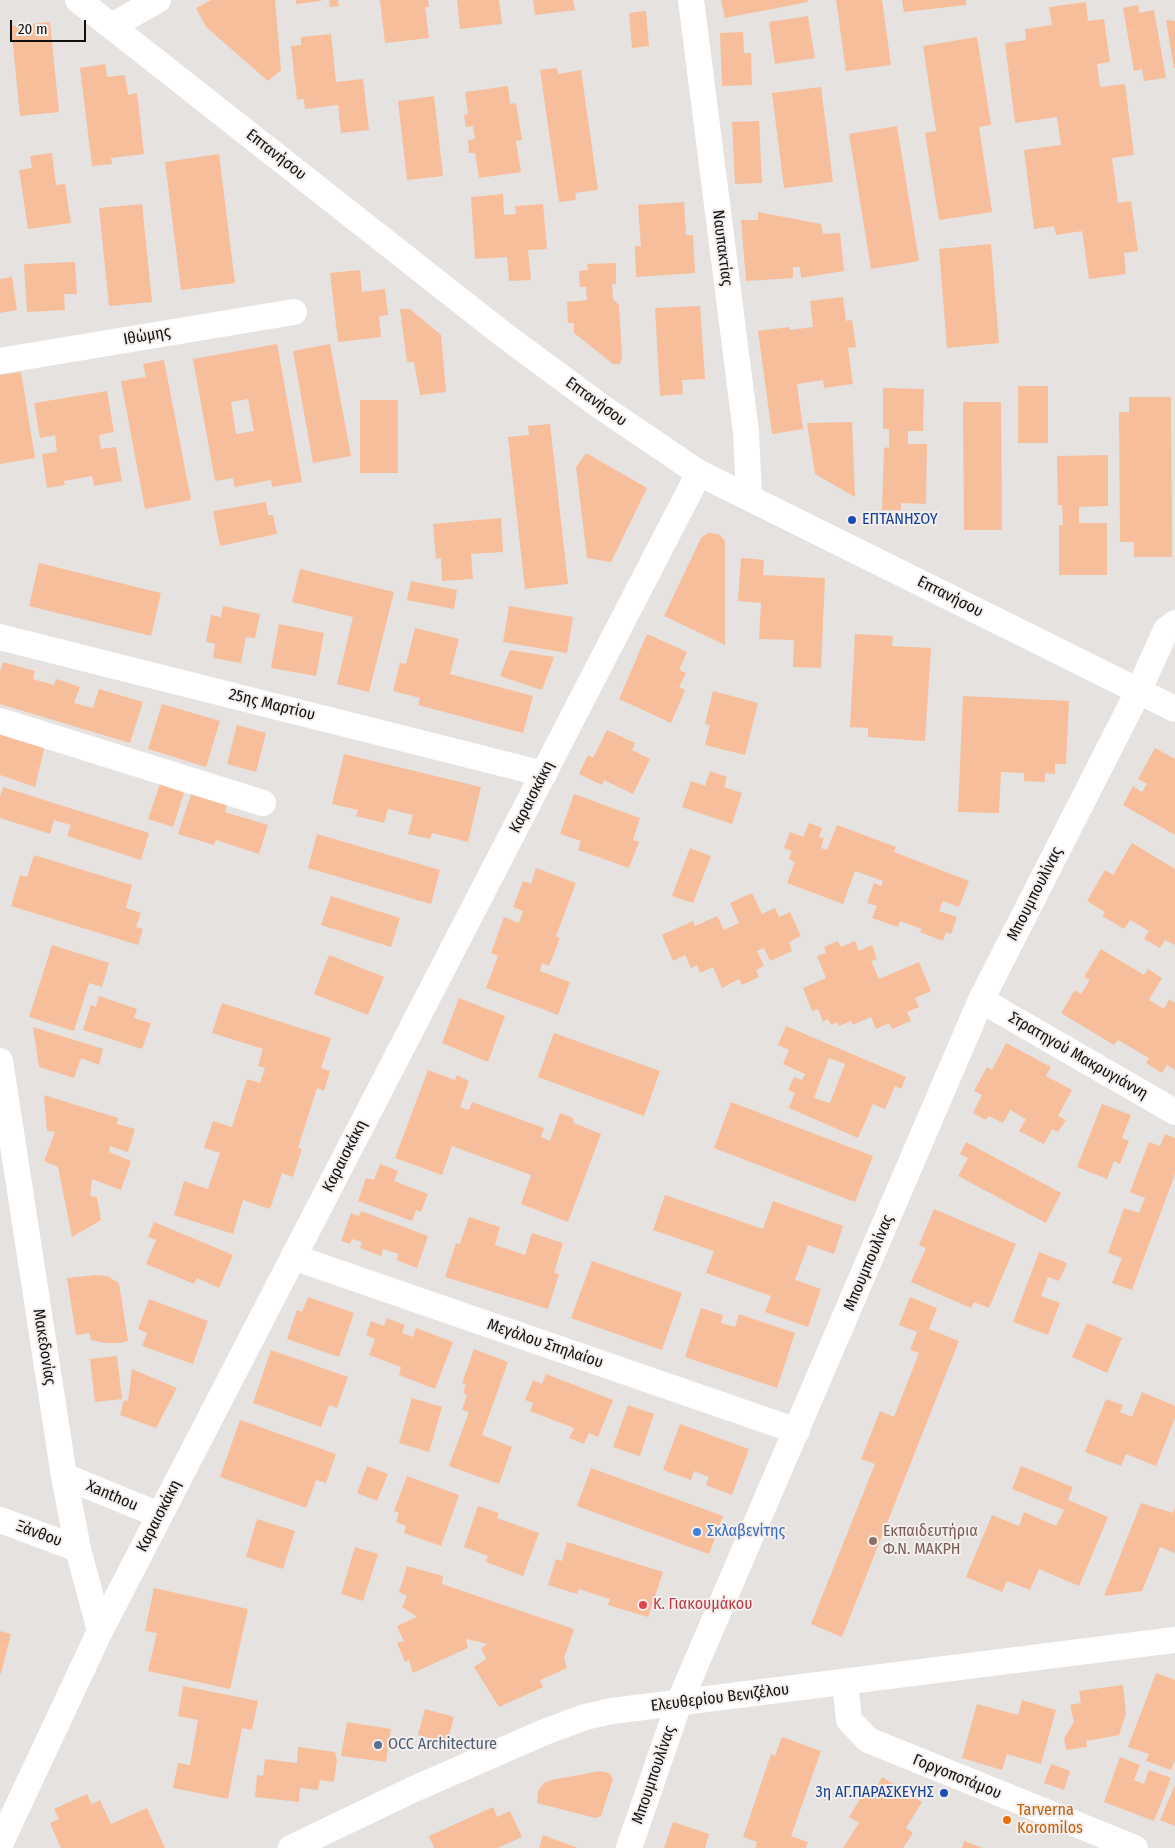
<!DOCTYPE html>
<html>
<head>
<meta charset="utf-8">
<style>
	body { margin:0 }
	#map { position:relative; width:1175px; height:1848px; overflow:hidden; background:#e6e2e0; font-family:"Fira Sans Condensed",sans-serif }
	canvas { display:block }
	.scale { position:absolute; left:10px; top:20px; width:76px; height:22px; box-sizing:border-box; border:2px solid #121110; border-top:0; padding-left:6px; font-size:15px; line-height:18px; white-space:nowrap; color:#121110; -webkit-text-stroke:4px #f4efed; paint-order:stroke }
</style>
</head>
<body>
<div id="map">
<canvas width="1175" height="1848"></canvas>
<div class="scale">20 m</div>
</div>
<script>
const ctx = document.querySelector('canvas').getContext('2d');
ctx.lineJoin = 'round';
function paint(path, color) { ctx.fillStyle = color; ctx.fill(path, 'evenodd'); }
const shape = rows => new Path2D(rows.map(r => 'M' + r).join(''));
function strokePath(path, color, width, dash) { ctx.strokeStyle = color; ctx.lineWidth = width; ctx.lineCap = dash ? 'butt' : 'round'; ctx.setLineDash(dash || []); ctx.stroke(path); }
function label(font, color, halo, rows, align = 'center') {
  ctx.font = font + ' "Fira Sans Condensed",sans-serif'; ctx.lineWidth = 4; ctx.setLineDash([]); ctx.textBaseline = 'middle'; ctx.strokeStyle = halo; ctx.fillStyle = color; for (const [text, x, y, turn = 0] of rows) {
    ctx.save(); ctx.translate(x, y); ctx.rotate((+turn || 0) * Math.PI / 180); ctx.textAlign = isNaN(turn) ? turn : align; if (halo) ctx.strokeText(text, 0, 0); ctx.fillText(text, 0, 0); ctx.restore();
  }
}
paint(shape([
	[211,0,275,0,281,70,268,81,206,27,196,8],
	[296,0,321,0,321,1,296,4],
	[329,0,338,0,339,6,330,7],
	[380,0,428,0,429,7,425,7,429,38,385,43],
	[457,0,499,0,502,24,460,29],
	[533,0,573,0,575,10,535,15],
	[721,0,807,0,808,2,725,18],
	[836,0,882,0,891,65,846,71],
	[902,0,966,0,966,5,904,12],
	[1086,2,1088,21,1104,19,1110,62,1097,64,1100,87,1125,84,1134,155,1112,158,1118,203,1131,201,1138,251,1124,253,1126,274,1089,279,1082,231,1056,235,1054,226,1034,229,1024,150,1061,145,1057,117,1015,123,1005,43,1026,40,1025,29,1052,25,1049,7],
	[1138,5,1139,13,1154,10,1166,78,1144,81,1142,69,1134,71,1123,8],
	[646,11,649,46,632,48,629,13],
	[808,16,815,58,775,64,769,22],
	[1166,20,1175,21,1175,68,1174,68],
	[50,22,59,112,20,116,11,26],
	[743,32,744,53,751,53,752,85,722,86,720,33],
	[331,34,336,82,363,79,369,130,341,133,338,105,305,109,304,99,297,100,291,46,301,45,301,37],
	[977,37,991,125,979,127,992,212,939,220,925,133,936,131,923,46],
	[105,64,107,77,125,75,128,95,137,93,144,154,111,158,112,164,92,166,80,68],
	[557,68,558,74,581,70,598,190,575,193,576,200,559,202,540,70],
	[508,86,510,104,516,103,522,140,516,141,521,172,479,178,475,153,469,153,468,140,475,139,473,126,466,127,464,115,468,114,465,92],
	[821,87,833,182,784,188,772,93],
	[434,96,443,176,407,180,398,101],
	[759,121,762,183,735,184,732,122],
	[897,126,919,261,871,269,849,134],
	[52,153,56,185,65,184,71,223,28,229,19,170,32,168,30,156],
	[219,154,235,283,181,290,165,162],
	[503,194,504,215,516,214,515,206,543,204,547,249,528,250,531,280,509,281,507,257,475,259,471,197],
	[684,202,686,235,693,235,695,273,636,277,635,246,641,246,638,205],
	[142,204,152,302,109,306,99,208],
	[758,212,821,224,823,234,840,233,844,271,801,278,800,267,793,267,793,278,746,281,741,220,758,220],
	[991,244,999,343,947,348,939,249],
	[75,262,77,294,64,294,65,310,27,312,24,264],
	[616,263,616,284,612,284,613,299,619,305,622,356,620,364,613,364,574,333,574,323,568,323,567,302,587,300,586,287,580,287,579,271,588,270,587,264],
	[360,270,362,292,385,289,388,315,379,316,381,337,338,342,330,273],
	[12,277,17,310,0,313,0,279],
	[843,297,846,321,852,320,856,347,848,348,853,384,824,388,823,380,797,384,803,429,772,434,758,331,789,327,790,330,813,327,810,301],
	[700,306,705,379,682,380,683,394,660,396,655,308],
	[400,309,410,309,441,335,446,392,420,395,414,362,407,362],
	[277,344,302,482,272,487,271,480,235,487,233,478,215,481,193,359],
	[248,399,254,431,236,434,231,402],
	[330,344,351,456,313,463,293,351],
	[164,360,191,500,145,509,121,381,146,377,143,364],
	[21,372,35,458,0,464,0,375],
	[1018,386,1048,386,1048,443,1018,443],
	[883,388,924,389,923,431,908,431,908,444,927,444,926,504,901,503,901,510,882,510,884,448,889,447,889,429,883,429],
	[107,391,114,432,99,435,101,449,116,447,122,481,94,486,92,476,64,481,65,485,47,488,42,454,57,452,55,435,40,438,34,403],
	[1129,397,1171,397,1172,557,1134,557,1134,542,1120,542,1119,412,1129,412],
	[360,400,398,400,398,473,360,473],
	[963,402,1001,402,1002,530,964,530],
	[852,422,855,497,815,474,807,423],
	[550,424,568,584,525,589,508,437,529,435,528,426],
	[586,453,647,488,611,562,587,558,576,467],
	[1108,455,1108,506,1079,507,1079,523,1107,523,1107,575,1059,575,1059,525,1063,525,1062,505,1058,505,1057,456],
	[266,502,268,515,273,515,277,534,220,546,213,511],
	[501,518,503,552,471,554,473,579,442,581,441,558,436,559,433,524],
	[708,533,719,534,725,541,725,645,664,616,701,538],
	[741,558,764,560,763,575,825,578,821,668,793,667,794,640,759,639,761,603,738,601],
	[39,563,161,593,151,636,29,606],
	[300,569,394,592,369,692,337,684,353,617,292,602],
	[411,581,457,590,454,609,407,600],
	[223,606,260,614,255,638,246,637,241,663,213,658,215,644,206,642,211,615,221,617],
	[509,606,573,617,567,653,503,642],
	[279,624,324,633,316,676,271,668],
	[415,628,459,639,450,674,533,696,523,733,418,705,420,698,393,691,400,663,406,664],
	[647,634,687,652,679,670,686,673,679,687,685,690,671,723,619,699],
	[855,634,893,636,892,646,931,648,925,741,868,737,868,728,850,727],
	[510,650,554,657,542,690,500,676],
	[3,662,35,671,33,679,54,685,56,679,80,687,74,703,93,708,99,689,143,702,130,743,0,704,0,672],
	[713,691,758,703,745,755,705,745,710,725,705,724],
	[963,696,1069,701,1066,764,1055,764,1055,774,1045,773,1045,782,1024,781,1024,773,1001,772,999,813,958,812],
	[162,704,220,721,206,767,148,749],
	[237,725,266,733,256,772,227,764],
	[0,729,45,745,35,787,0,775],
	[607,730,635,743,632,750,650,759,633,794,604,780,602,785,579,774,588,755,593,758],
	[1155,748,1175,759,1175,835,1123,805,1133,786,1142,792,1147,784,1138,779],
	[344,754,481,787,468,842,432,833,430,839,408,834,413,815,388,809,384,823,356,816,358,810,332,804],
	[710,771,727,777,724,787,742,793,732,824,682,807,691,781,705,786],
	[160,784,184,793,173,827,148,819],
	[3,787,149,833,141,860,67,836,71,825,54,820,50,834,0,818,0,796],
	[192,791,228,802,225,812,268,825,259,854,216,840,214,845,178,834],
	[574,794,640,818,633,840,639,842,629,868,578,850,581,841,560,834],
	[809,823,822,828,819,837,824,838,821,848,827,850,837,825,896,847,894,852,969,881,959,907,943,901,939,911,957,917,951,934,946,932,943,941,920,932,922,929,900,921,898,927,872,918,877,906,867,903,874,883,881,886,883,881,855,871,843,904,787,883,795,862,789,859,792,851,784,848,790,832,803,837],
	[317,834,440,870,431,904,308,868],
	[1132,843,1175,869,1175,945,1165,940,1160,948,1144,939,1149,931,1130,920,1124,929,1102,916,1105,912,1087,901,1105,870,1113,875],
	[690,848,711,856,693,903,672,896],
	[34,855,132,885,126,908,141,913,136,927,143,929,138,945,11,906,20,875,27,877],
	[536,868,576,883,556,936,560,938,549,966,542,963,540,971,570,982,558,1015,486,988,498,956,491,953,504,917,519,923,523,911,513,907,523,881,531,884],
	[752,893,762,914,775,908,779,917,790,912,801,936,789,942,792,951,770,961,764,948,757,951,764,966,756,970,759,977,742,985,739,979,722,988,713,967,700,973,697,965,691,968,685,955,673,961,662,935,693,921,695,926,717,916,724,930,739,923,730,903],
	[331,896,400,918,391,947,321,925],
	[838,941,841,947,855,941,859,951,872,945,877,959,871,961,879,979,919,962,931,991,915,998,919,1007,907,1012,911,1021,892,1029,889,1023,876,1029,871,1017,852,1025,851,1021,839,1026,837,1022,831,1025,828,1019,823,1022,818,1009,812,1011,803,988,826,978,817,956,826,953,824,947],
	[52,945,109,963,102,987,89,983,74,1031,29,1017],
	[1101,949,1144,975,1148,969,1162,978,1149,1000,1164,1009,1169,999,1175,1003,1175,1070,1167,1065,1162,1073,1146,1063,1149,1058,1118,1040,1114,1045,1061,1013,1075,990,1081,994,1090,980,1084,977],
	[329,955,384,977,368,1015,314,994],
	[99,996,137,1009,134,1018,151,1023,142,1049,83,1030,91,1005,96,1007],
	[459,998,505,1016,488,1062,442,1043],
	[222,1003,331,1038,321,1068,330,1071,324,1091,317,1088,298,1148,302,1149,293,1177,282,1173,270,1209,243,1200,233,1234,174,1215,184,1181,208,1189,220,1153,204,1148,213,1121,232,1127,247,1079,260,1083,265,1068,258,1066,263,1049,212,1033],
	[786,1026,906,1077,901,1089,895,1086,885,1109,873,1104,858,1138,789,1108,795,1093,788,1090,794,1077,802,1080,805,1074,783,1064,789,1050,778,1045],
	[829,1058,845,1064,830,1103,814,1098],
	[33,1027,103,1049,99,1065,81,1058,74,1078,39,1067],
	[554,1033,660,1071,644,1116,538,1077],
	[1006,1043,1051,1067,1046,1076,1072,1090,1058,1116,1066,1120,1058,1132,1052,1129,1044,1144,1019,1131,1026,1119,1010,1110,1003,1123,989,1116,986,1120,973,1113,982,1095,974,1091,987,1067,992,1070],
	[428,1070,455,1080,457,1075,469,1081,460,1107,469,1110,472,1102,544,1128,541,1137,550,1141,560,1113,573,1118,574,1123,601,1134,568,1222,521,1204,531,1175,452,1146,442,1175,395,1158],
	[44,1095,118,1118,117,1124,135,1129,128,1152,110,1146,109,1152,131,1161,121,1190,92,1179,90,1196,97,1197,101,1220,72,1237,58,1167,44,1161,55,1132,47,1131],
	[731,1102,873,1156,855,1202,714,1148],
	[1102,1104,1131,1115,1122,1138,1129,1141,1120,1164,1114,1161,1107,1179,1077,1167],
	[1165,1134,1175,1138,1175,1174,1132,1290,1112,1283,1122,1258,1108,1253,1124,1208,1139,1213,1145,1198,1130,1192,1149,1142,1160,1146],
	[966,1142,1061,1193,1046,1223,958,1176,968,1158,960,1154],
	[380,1164,398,1171,394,1181,428,1194,421,1212,416,1210,412,1221,358,1201,366,1178,374,1180],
	[665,1195,763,1229,773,1201,843,1226,834,1254,808,1245,795,1280,821,1289,808,1327,765,1312,771,1296,706,1273,714,1251,653,1230],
	[934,1209,1016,1244,989,1308,974,1302,971,1308,911,1282,926,1248,919,1245],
	[361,1211,428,1236,417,1268,396,1260,399,1254,383,1249,381,1256,360,1248,362,1242,352,1239,350,1244,341,1241,351,1213,359,1216],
	[469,1217,500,1227,495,1245,525,1255,532,1233,563,1243,554,1273,559,1274,548,1309,445,1277,456,1243,460,1244],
	[154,1222,233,1255,219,1288,197,1278,194,1284,146,1264,156,1240,148,1237],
	[1039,1252,1067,1263,1059,1281,1048,1277,1041,1296,1060,1303,1048,1335,1013,1322],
	[592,1261,682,1293,662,1350,571,1318],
	[96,1275,107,1276,119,1283,128,1341,121,1343,104,1343,91,1340,89,1333,76,1335,67,1278],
	[308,1297,354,1313,339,1357,287,1339,297,1310,302,1312],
	[910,1297,937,1308,929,1329,959,1341,842,1637,811,1624,875,1464,861,1459,880,1411,894,1417,919,1353,910,1350,917,1332,899,1325],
	[149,1299,208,1321,193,1364,142,1346,147,1333,138,1329],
	[701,1308,723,1315,721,1323,735,1327,739,1314,795,1333,777,1388,685,1357],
	[387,1318,405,1325,402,1333,413,1337,416,1328,453,1342,435,1389,399,1375,401,1367,369,1355,375,1339,366,1335,371,1321,384,1326],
	[1087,1323,1122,1338,1107,1373,1072,1357],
	[474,1349,508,1362,482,1435,512,1447,499,1484,449,1466,469,1412,462,1410,467,1395,463,1393,466,1385,462,1383],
	[271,1350,348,1377,337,1408,329,1405,321,1427,253,1403],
	[117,1356,122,1399,95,1402,90,1359],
	[132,1369,177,1388,156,1428,120,1415,124,1400,128,1401],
	[546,1374,613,1400,598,1437,589,1433,584,1444,569,1438,574,1428,530,1411,533,1403,525,1400,533,1380,542,1384],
	[1142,1392,1175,1406,1175,1418,1156,1466,1126,1454,1121,1466,1085,1452,1106,1399,1123,1405,1120,1412,1132,1417],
	[412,1398,442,1407,429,1452,399,1443],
	[628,1405,654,1414,640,1456,613,1447],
	[240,1420,336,1454,326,1483,316,1480,306,1508,220,1477],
	[680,1424,749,1449,732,1495,706,1485,709,1477,694,1471,691,1480,663,1470],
	[367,1466,388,1474,377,1501,357,1493],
	[1021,1466,1073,1487,1068,1500,1108,1517,1079,1586,1039,1569,1030,1590,1007,1581,1002,1592,966,1577,992,1515,1019,1526,1024,1512,1056,1526,1064,1510,1012,1489],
	[591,1468,723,1516,709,1554,577,1506],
	[407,1476,459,1495,441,1546,404,1533,406,1526,396,1522,399,1513,394,1511],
	[1141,1503,1173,1513,1175,1507,1175,1553,1160,1547,1142,1591,1104,1596],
	[478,1506,499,1513,497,1518,539,1533,523,1576,486,1562,488,1556,464,1547],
	[257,1519,295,1531,283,1569,246,1557],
	[567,1542,663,1572,648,1617,608,1605,610,1599,579,1589,577,1594,548,1585,556,1559,562,1561],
	[355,1547,378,1554,363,1601,341,1594],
	[407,1566,443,1576,442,1584,574,1629,564,1658,567,1668,540,1680,543,1687,499,1707,474,1667,486,1659,481,1648,488,1644,466,1639,468,1648,413,1673,409,1660,405,1662,397,1643,404,1641,397,1626,417,1617,402,1607,407,1596,399,1592],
	[154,1588,248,1609,230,1689,148,1671,157,1633,145,1631],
	[0,1631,11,1634,1,1674,0,1673],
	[1156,1673,1175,1680,1175,1760,1171,1770,1146,1761,1149,1754,1128,1747],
	[1123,1685,1126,1713,1119,1735,1086,1741,1087,1747,1066,1750,1064,1738,1074,1722,1070,1705,1081,1703,1079,1691],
	[183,1686,258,1701,252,1730,242,1728,228,1799,173,1788,178,1763,190,1765,198,1720,178,1716],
	[1022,1700,1056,1710,1041,1764,1007,1754,1002,1770,962,1758,977,1704,1018,1715],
	[425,1709,454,1717,447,1743,418,1735],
	[347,1722,391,1729,386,1762,341,1756],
	[782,1737,821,1751,791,1836,808,1842,806,1848,755,1848,757,1842,743,1837,771,1754,775,1756],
	[298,1747,335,1752,337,1760,334,1782,320,1780,318,1790,300,1788,299,1802,255,1797,257,1775,263,1776,265,1759,297,1763],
	[1120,1757,1140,1765,1134,1780,1144,1784,1149,1770,1171,1778,1154,1821,1104,1802],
	[1051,1764,1070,1771,1064,1790,1044,1783],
	[600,1771,609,1773,613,1779,601,1816,595,1818,537,1803,538,1791,544,1783,552,1780],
	[882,1777,922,1802,906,1828,913,1833,903,1848,843,1848,859,1823,849,1817,864,1793,871,1797],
	[1175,1785,1175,1826,1160,1820],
	[87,1794,92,1804,100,1800,111,1824,147,1808,165,1848,61,1848,50,1823,59,1819,54,1809],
	[493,1807,497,1817,510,1811,522,1837,498,1848,434,1848,429,1836],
	[673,1822,709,1834,705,1848,664,1848],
	[543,1835,578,1848,539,1848],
	[964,1841,983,1848,962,1848]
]), '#f7be9b');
strokePath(shape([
	[78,0,504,335,600,406,699,473,1175,709],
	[691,0,746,432,749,496],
	[112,26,158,0],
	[0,361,294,312],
	[0,637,544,774],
	[0,721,263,803],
	[981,1000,1175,1112],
	[0,1061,64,1476,78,1549,100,1631],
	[293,1257,797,1431],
	[64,1476,159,1515],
	[0,1520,78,1549],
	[845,1682,849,1720,868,1740,1135,1848],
	[0,1844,100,1631,699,473],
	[291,1848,414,1789,547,1731,585,1717,612,1711,1175,1640],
	[629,1848,679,1703,981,1000,1138,692,1166,630,1175,623]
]), '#fff', 26);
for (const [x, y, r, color] of [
	[852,520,5,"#1a4fb4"],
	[697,1532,5,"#3f7fe0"],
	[873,1541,5,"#8d6e63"],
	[643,1605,5,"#e0444e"],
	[378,1745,5,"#5c6f8a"],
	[944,1793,5,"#1a4fb4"],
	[1007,1820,5,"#e8710a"]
]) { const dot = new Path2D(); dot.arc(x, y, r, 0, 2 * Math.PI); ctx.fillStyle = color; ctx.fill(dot); strokePath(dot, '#f4efed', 2); }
label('16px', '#121110', '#f4efed', [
	["Επτανήσου",276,155,38],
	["Ναυπακτίας",722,248,83],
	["Ιθώμης",147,336,-10],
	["Επτανήσου",596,402,36],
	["Επτανήσου",950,597,27],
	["25ης Μαρτίου",272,705,14],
	["Καραισκάκη",532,797,-63],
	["Μπουμπουλίνας",1035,894,-63],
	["Στρατηγού Μακρυγιάννη",1078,1056,30],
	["Καραισκάκη",345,1156,-63],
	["Μπουμπουλίνας",869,1263,-67],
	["Μεγάλου Σπηλαίου",545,1344,19],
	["Μακεδονίας",44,1347,81],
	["Xanthou",112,1496,23],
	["Καραισκάκη",159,1516,-63],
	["Ξάνθου",39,1534,20],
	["Ελευθερίου Βενιζέλου",720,1698,-7],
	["Μπουμπουλίνας",654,1775,-71],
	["Γοργοποτάμου",957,1777,22]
]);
label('16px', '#164399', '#f4efed', [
	["ΕΠΤΑΝΗΣΟΥ",862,520],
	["3η ΑΓ.ΠΑΡΑΣΚΕΥΗΣ",934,1793,"right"]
], 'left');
label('16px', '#366cbe', '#f4efed', [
	["Σκλαβενίτης",707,1532]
], 'left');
label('16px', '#785e54', '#f4efed', [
	["Εκπαιδευτήρια",883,1532],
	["Φ.Ν. ΜΑΚΡΗ",883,1550]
], 'left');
label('16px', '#be3a42', '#f4efed', [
	["Κ. Γιακουμάκου",653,1605]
], 'left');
label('16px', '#4e5e75', '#f4efed', [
	["OCC Architecture",388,1745]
], 'left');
label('16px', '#c56008', '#f4efed', [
	["Tarverna",1017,1811],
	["Koromilos",1017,1829]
], 'left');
</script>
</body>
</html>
